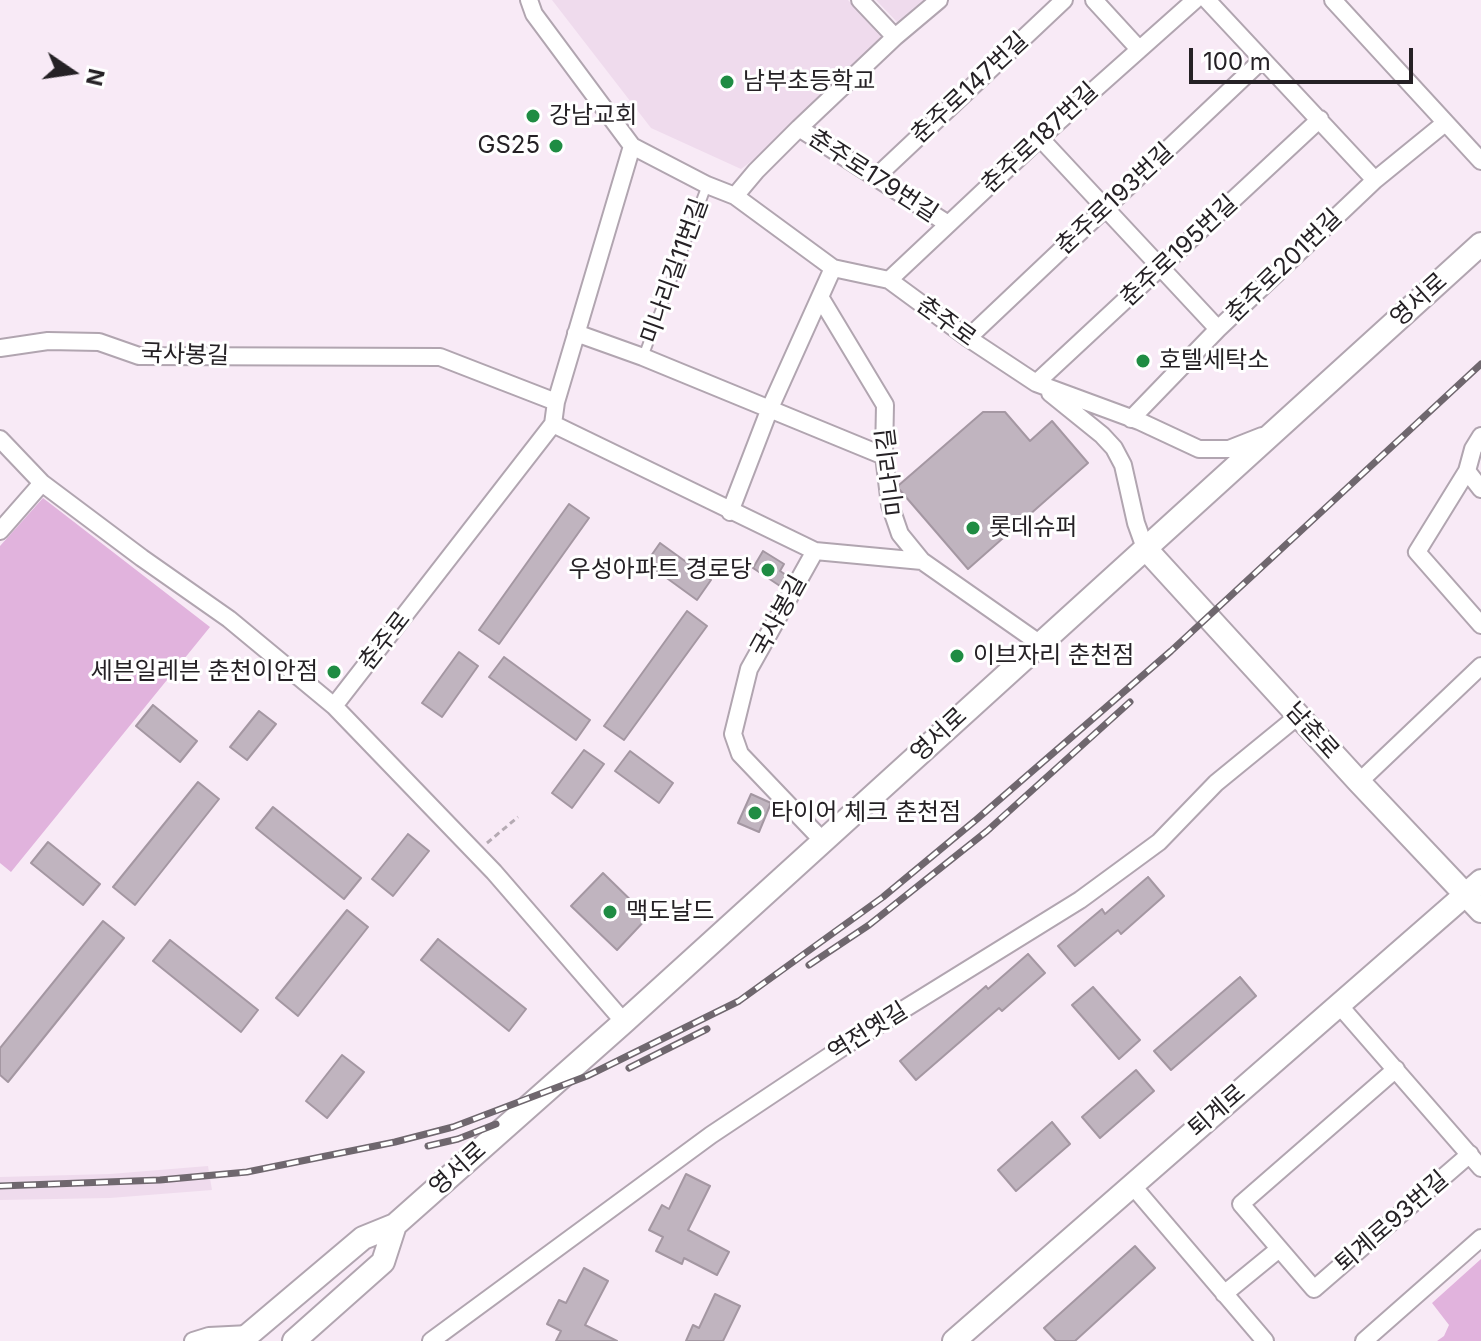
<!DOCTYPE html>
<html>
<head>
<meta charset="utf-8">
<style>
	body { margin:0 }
	#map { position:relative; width:1481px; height:1341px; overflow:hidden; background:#f8eaf6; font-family:Inter,sans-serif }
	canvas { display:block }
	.north { position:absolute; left:32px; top:32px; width:80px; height:80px; -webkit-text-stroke:6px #fff; paint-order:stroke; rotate:103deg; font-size:22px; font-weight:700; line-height:32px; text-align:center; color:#252125 }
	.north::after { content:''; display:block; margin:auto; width:28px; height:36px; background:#252125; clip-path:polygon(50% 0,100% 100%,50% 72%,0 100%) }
	.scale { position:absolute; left:1189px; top:48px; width:224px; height:36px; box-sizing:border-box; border:4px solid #252125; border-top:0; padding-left:10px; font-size:24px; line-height:28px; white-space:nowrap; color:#252125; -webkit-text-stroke:6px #fff; paint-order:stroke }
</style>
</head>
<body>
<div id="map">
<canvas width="1481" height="1341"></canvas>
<div class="north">N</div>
<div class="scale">100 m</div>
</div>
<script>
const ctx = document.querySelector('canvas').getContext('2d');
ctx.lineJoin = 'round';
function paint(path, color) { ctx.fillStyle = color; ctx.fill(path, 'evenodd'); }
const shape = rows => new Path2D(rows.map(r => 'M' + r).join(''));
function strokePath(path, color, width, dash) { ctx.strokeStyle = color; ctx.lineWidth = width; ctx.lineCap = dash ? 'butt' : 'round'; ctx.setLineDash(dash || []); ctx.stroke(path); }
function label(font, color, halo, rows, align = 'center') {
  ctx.font = font + ' Inter,"Noto Sans KR",sans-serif'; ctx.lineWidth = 6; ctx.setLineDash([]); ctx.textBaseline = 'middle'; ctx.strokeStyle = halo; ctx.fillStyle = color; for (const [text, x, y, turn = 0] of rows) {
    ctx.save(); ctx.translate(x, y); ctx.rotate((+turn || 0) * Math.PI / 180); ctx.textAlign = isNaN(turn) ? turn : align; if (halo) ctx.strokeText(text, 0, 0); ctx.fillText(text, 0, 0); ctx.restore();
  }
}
paint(shape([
	[552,0,848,0,883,37,784,137,741,169,651,128],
	[876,0,924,0,897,22],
	[208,1166,212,1190,110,1198,0,1200,0,1177,110,1174]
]), '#efdbed');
paint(shape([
	[43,498,210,627,11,872,0,863,0,546],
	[1481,1259,1481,1341,1437,1341,1444,1336,1449,1325,1432,1303]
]), '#e1b3dd');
const building = shape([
	[983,412,1005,412,1030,441,1052,421,1088,463,968,569,899,489,899,485,983,412],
	[569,504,589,518,499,644,479,630,569,504],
	[660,543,711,580,697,600,646,563,660,543],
	[763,551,784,564,780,571,786,575,780,586,753,568,763,551],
	[687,611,707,626,624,740,604,726,687,611],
	[459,652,478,666,442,717,422,703,459,652],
	[504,657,590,720,576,740,489,677,504,657],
	[153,705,197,741,180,762,136,726,153,705],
	[259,711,276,724,247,760,230,747,259,711],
	[584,750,604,764,572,808,552,793,584,750],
	[630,751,673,783,659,803,615,771,630,751],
	[198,782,219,799,135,905,113,887,198,782],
	[751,794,771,803,759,832,738,823,751,794],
	[273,807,361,878,344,899,256,828,273,807],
	[408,834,429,851,393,896,372,879,408,834],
	[48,842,100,884,83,905,31,863,48,842],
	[603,873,648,917,617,950,571,906,603,873],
	[1148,877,1164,896,1121,934,1118,930,1075,966,1058,946,1102,909,1105,914,1148,877],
	[347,910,368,927,298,1016,276,998,347,910],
	[103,921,124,938,8,1082,0,1075,0,1048,103,921],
	[438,939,526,1009,509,1031,421,960,438,939],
	[170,940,258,1010,241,1032,153,961,170,940],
	[1028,954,1045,973,1002,1011,999,1008,916,1080,900,1061,986,986,988,989,1028,954],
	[1240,977,1256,996,1171,1070,1154,1051,1240,977],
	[1093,987,1140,1040,1119,1059,1072,1005,1093,987],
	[342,1055,364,1072,327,1118,306,1101,342,1055],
	[1136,1070,1154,1091,1100,1138,1082,1117,1136,1070],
	[1052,1122,1070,1144,1016,1191,998,1170,1052,1122],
	[686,1174,710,1186,688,1230,729,1252,717,1275,684,1258,682,1264,656,1251,663,1237,649,1230,662,1205,669,1209,686,1174],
	[1135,1246,1155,1268,1075,1341,1056,1341,1044,1328,1135,1246],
	[584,1268,608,1281,585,1325,617,1341,556,1341,561,1331,547,1324,559,1300,566,1303,584,1268],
	[715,1294,740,1306,723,1341,686,1341,693,1325,699,1328,715,1294]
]);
paint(building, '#c0b4bf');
strokePath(building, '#a497a2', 2);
const lane = shape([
	[643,357,707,185]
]);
const street = shape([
	[529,0,534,14,632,146,707,185,735,196,833,268,889,280,968,338,1036,383,1139,421,1199,449,1229,449,1262,436],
	[860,0,895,37],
	[1094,0,1138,48],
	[1207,0,1375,180],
	[1333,0,1481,161],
	[799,128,948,224],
	[1040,138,1218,329],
	[876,177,1064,0],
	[735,196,756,171,799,128,895,37,939,0],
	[889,280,1040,138,1195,0],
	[820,297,885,405,884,456,890,505,900,534,922,561],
	[576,333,643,357,884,456],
	[968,338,1262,60],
	[0,348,48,341,99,342,139,356,440,357,556,402],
	[1036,383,1320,119],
	[1050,393,1102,435,1114,448,1123,465,1136,523,1145,548],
	[1131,419,1218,329,1375,180,1445,123],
	[553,424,815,551,922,561,1039,643],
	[1481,436,1473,449,1467,471,1417,552,1481,625],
	[0,439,42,483,142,558,229,619,334,706,494,872,624,1022],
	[1467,471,1481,489],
	[730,512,770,408,833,268],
	[0,531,42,483],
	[815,551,749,669,733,734,740,754,823,841],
	[334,706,553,424,556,402,632,146],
	[1359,782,1481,666],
	[1339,1005,1481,1168],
	[1396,1069,1241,1204,1314,1289,1470,1154],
	[1132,1185,1265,1341],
	[1224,1294,1279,1249],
	[193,1341,209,1336,249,1334],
	[431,1341,711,1135,846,1045,1080,900,1159,842,1216,783,1298,716],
	[1364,1341,1481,1238]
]);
const secondary = shape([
	[1145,548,1359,782,1481,911],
	[241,1341,363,1238,395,1225,624,1022,1481,244],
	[294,1341,383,1262,395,1225],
	[954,1341,1481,881]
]);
strokePath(lane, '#b1a5b0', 12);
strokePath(street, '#b1a5b0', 20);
strokePath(secondary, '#b1a5b0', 26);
strokePath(shape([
	[487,843,518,817]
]), '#b5aab3', 3, [6, 4]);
strokePath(lane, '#fff', 8);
strokePath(street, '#fff', 16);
strokePath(secondary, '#fff', 22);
const rail = shape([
	[809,965,869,925,987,831,1130,702],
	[629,1068,707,1029],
	[428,1146,458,1139,496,1124],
	[0,1186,160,1180,247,1172,395,1142,453,1127,587,1076,739,1001,883,897,977,819,1171,651,1481,364]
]);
strokePath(rail, '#6f676e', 7);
strokePath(rail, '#fff', 4, [12]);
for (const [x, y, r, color] of [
	[727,82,8,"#1f8c43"],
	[533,116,8,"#1f8c43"],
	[556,146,8,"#1f8c43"],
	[1143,361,8,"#1f8c43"],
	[973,528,8,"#1f8c43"],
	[768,570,8,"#1f8c43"],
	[957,656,8,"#1f8c43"],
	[334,672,8,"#1f8c43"],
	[755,813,8,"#1f8c43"],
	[610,912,8,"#1f8c43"]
]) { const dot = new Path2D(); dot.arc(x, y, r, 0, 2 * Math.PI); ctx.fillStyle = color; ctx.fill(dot); strokePath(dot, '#fff', 3); }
label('24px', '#252125', '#fff', [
	["남부초등학교",743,82],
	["강남교회",549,116],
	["GS25",540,146,"right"],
	["호텔세탁소",1159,361],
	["롯데슈퍼",989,528],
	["우성아파트 경로당",752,570,"right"],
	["이브자리 춘천점",973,656],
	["세븐일레븐 춘천이안점",318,672,"right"],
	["타이어 체크 춘천점",771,813],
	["맥도날드",626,912]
], 'left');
label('24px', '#252125', '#fff', [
	["춘주로147번길",970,88,-43],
	["춘주로187번길",1040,138,-43],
	["춘주로179번길",873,176,33],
	["춘주로193번길",1115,199,-43],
	["춘주로195번길",1179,251,-43],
	["춘주로201번길",1284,266,-44],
	["미나리길11번길",675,271,-70],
	["영서로",1419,300,-42],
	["춘주로",946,322,36],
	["국사봉길",185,355,2],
	["미나리길",891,472,-97],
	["국사봉길",779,616,-61],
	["춘주로",385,641,-52],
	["남춘로",1312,731,48],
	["영서로",939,735,-43],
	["역전옛길",868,1032,-32],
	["퇴계로",1217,1111,-41],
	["영서로",458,1169,-42],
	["퇴계로93번길",1392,1222,-41]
]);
</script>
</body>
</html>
